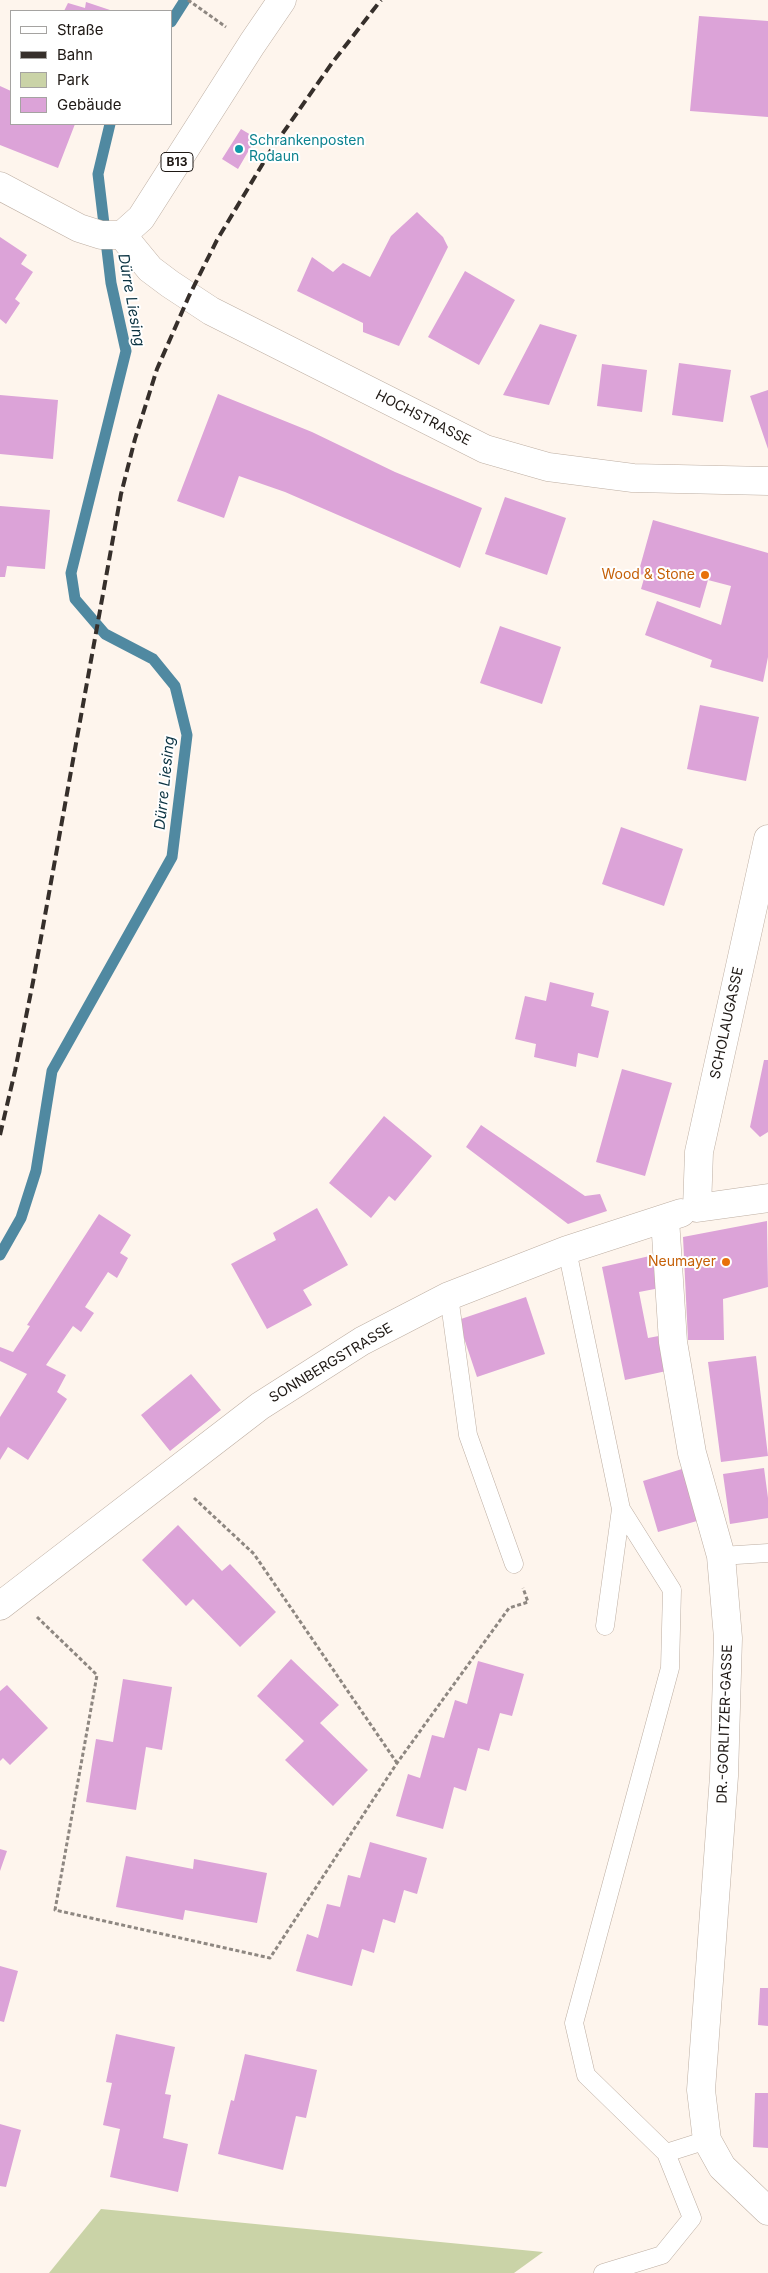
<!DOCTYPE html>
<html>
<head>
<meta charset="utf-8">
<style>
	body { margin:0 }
	#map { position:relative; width:768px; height:2273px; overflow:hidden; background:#fef5ed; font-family:Inter,sans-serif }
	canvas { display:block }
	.legend { position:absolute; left:10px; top:10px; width:162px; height:115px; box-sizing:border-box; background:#fff; border:1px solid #a5a3a1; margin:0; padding:6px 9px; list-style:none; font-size:15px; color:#1e1814 }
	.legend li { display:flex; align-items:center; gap:10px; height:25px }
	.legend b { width:25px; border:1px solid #a5a3a1 }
</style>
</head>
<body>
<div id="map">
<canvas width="768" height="2273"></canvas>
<ul class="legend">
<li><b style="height:6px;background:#fff"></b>Straße</li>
<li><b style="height:6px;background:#362f2b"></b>Bahn</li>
<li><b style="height:14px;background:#cad3a7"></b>Park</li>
<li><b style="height:14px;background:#dca3d8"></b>Gebäude</li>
</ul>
</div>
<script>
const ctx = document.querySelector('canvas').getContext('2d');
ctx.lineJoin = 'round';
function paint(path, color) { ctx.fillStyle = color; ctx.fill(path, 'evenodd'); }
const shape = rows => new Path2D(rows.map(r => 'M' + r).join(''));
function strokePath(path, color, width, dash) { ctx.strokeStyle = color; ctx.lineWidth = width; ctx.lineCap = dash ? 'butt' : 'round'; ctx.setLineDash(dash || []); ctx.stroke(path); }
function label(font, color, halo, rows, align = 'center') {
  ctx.font = font + ' Inter,sans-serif'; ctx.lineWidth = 4; ctx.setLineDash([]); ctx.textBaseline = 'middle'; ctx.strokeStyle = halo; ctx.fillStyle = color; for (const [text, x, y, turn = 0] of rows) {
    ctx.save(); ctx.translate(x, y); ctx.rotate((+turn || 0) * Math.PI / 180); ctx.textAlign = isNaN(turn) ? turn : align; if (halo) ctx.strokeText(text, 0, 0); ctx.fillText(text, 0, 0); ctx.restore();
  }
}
paint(shape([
	[101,2209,543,2252,514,2273,49,2273]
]), '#cad3a7');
strokePath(shape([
	[171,22,185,0],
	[0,1255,21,1218,36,1171,52,1071,172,857,187,735,175,686,153,659,105,634,75,599,71,573,126,351,111,283,98,174,110,124]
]), '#5089a1', 11);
paint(shape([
	[86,2,113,11,64,11,68,3,85,8],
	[699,16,768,21,768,117,690,111],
	[0,86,11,91,11,124,75,124,58,168,0,145],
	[241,129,256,138,238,169,222,159],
	[417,212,443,237,448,247,399,346,363,332,363,323,297,291,312,257,333,272,343,263,370,277,391,236],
	[0,237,27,255,21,264,33,272,15,299,20,303,6,324,0,319],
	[465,271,515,300,479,365,428,337],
	[540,324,577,335,549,405,503,395],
	[679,363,731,370,723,422,672,415],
	[602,364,647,370,642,412,597,406],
	[768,390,768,449,750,396],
	[218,394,312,432,395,472,482,508,460,568,285,492,239,476,224,518,177,501],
	[0,395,58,400,53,459,0,454],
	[505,497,566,518,547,575,485,554],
	[0,506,50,510,45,569,7,566,5,577,0,577],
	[653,520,768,553,768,657,763,682,710,667,712,660,645,635,657,601,721,625,731,586,708,580,700,608,641,589,645,575,638,574],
	[500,626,561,647,542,704,480,683],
	[700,705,759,717,746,781,687,769],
	[621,827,683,849,664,906,602,884],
	[550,982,594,993,591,1006,609,1011,598,1058,578,1053,576,1067,534,1057,536,1044,515,1039,525,996,546,1001],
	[764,1060,768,1060,768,1132,760,1137,750,1127],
	[622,1069,672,1083,645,1176,596,1162],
	[384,1116,432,1156,395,1201,389,1196,371,1218,329,1183],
	[481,1125,585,1196,600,1194,607,1211,568,1224,466,1147],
	[317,1208,348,1265,303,1290,312,1305,267,1329,231,1264,276,1240,273,1233],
	[99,1214,131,1235,120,1253,128,1258,117,1278,108,1272,85,1307,94,1313,81,1332,73,1326,46,1365,66,1375,57,1392,67,1399,28,1460,8,1447,0,1460,0,1417,27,1374,0,1361,0,1347,13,1352,30,1326,27,1325],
	[767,1221,768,1287,723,1299,724,1340,688,1340,683,1237],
	[654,1255,660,1288,639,1292,648,1338,664,1335,671,1370,625,1380,602,1267],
	[526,1297,545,1354,477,1377,458,1320],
	[756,1356,768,1456,721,1462,708,1362],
	[191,1374,221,1410,170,1451,141,1415],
	[764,1468,768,1498,768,1518,730,1524,723,1474],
	[682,1469,697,1521,658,1532,643,1481],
	[178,1525,222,1571,230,1564,276,1612,240,1647,193,1599,186,1606,142,1560],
	[291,1659,339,1705,320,1723,368,1770,333,1806,285,1760,304,1741,257,1696],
	[478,1661,524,1674,512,1716,500,1713,489,1751,478,1748,466,1791,454,1787,443,1829,396,1816,408,1774,420,1778,432,1735,444,1738,455,1700,467,1704],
	[123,1679,172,1687,162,1750,146,1747,136,1810,86,1802,96,1739,113,1742],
	[7,1685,48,1728,10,1765,3,1758,0,1761,0,1691],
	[370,1842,427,1858,417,1894,404,1890,395,1923,383,1919,374,1953,362,1949,352,1986,296,1971,307,1934,318,1938,327,1904,340,1907,348,1875,360,1878],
	[0,1849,7,1851,0,1871],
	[126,1856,193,1869,194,1859,267,1873,257,1923,185,1910,183,1920,116,1907],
	[0,1966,18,1971,4,2022,0,2021],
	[760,1988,768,1988,768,2026,758,2025],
	[116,2034,175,2047,165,2094,171,2095,163,2138,188,2144,178,2192,110,2177,120,2129,103,2125,112,2083,106,2082],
	[245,2054,317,2070,306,2118,296,2116,283,2170,218,2154,231,2100,234,2101],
	[755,2093,768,2093,768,2148,753,2147],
	[0,2124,21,2130,6,2187,0,2186]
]), '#dca3d8');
const lane = shape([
	[567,1250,621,1509,672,1590,670,1668,574,2023,586,2075,666,2153,692,2218,662,2255,603,2273],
	[449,1296,468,1435,514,1564],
	[721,1556,768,1553],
	[605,1626,621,1509],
	[666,2153,707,2140]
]);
const street = shape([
	[665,1219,673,1342,692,1453,721,1556,728,1638,724,1776,701,2090,707,2140,722,2167,768,2211],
	[0,1606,260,1406,362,1341,449,1296,567,1250,681,1213]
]);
const secondary = shape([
	[122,235,150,269,170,284,211,311,485,449,548,467,633,478,768,481],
	[768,839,699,1152,697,1208,768,1198]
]);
const primary = shape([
	[0,186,79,228,101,235,122,235,141,218,252,44,282,0]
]);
strokePath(lane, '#bdaea2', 19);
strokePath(street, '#bdaea2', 29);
strokePath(secondary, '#bdaea2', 29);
strokePath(primary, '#bdaea2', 29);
strokePath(shape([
	[188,0,226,27],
	[194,1498,254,1554,397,1763],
	[37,1617,97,1675,55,1910,270,1958,397,1763,509,1608,528,1602,523,1588]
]), '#8e8781', 3, [4, 2.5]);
strokePath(lane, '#fff', 18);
strokePath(street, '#fff', 28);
strokePath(secondary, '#fff', 28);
strokePath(primary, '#fff', 28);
strokePath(shape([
	[0,1135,15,1071,33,982,121,494,135,439,157,369,189,296,217,240,271,150,332,63,381,0]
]), '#362f2b', 4, [10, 5]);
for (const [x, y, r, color] of [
	[239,149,5,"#0f9aa8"],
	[705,575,5,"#e8710a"],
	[726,1262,5,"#e8710a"]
]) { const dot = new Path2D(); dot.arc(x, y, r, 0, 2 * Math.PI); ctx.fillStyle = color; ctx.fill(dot); strokePath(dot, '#fff', 2); }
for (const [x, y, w] of [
	[177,162,32]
]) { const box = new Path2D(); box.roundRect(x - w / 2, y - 9.5, w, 19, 4); ctx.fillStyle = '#fff'; ctx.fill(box); strokePath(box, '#1e1814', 1); }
label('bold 12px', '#1e1814', null, [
	["B13",177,162]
]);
label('14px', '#0d838f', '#fff', [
	["Schrankenposten",249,141],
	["Rodaun",249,157]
], 'left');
label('14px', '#1e1814', '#fff', [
	["HOCHSTRASSE",423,418,27],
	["SCHOLAUGASSE",727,1023,-78],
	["SONNBERGSTRASSE",331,1363,-31],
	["DR.-GORLITZER-GASSE",725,1724,-88]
]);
label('14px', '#c56008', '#fff', [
	["Wood & Stone",695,575],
	["Neumayer",716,1262]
], 'right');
label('italic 15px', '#0a3241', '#fff', [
	["Dürre Liesing",131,300,80],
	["Dürre Liesing",165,783,-84]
]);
</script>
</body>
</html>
